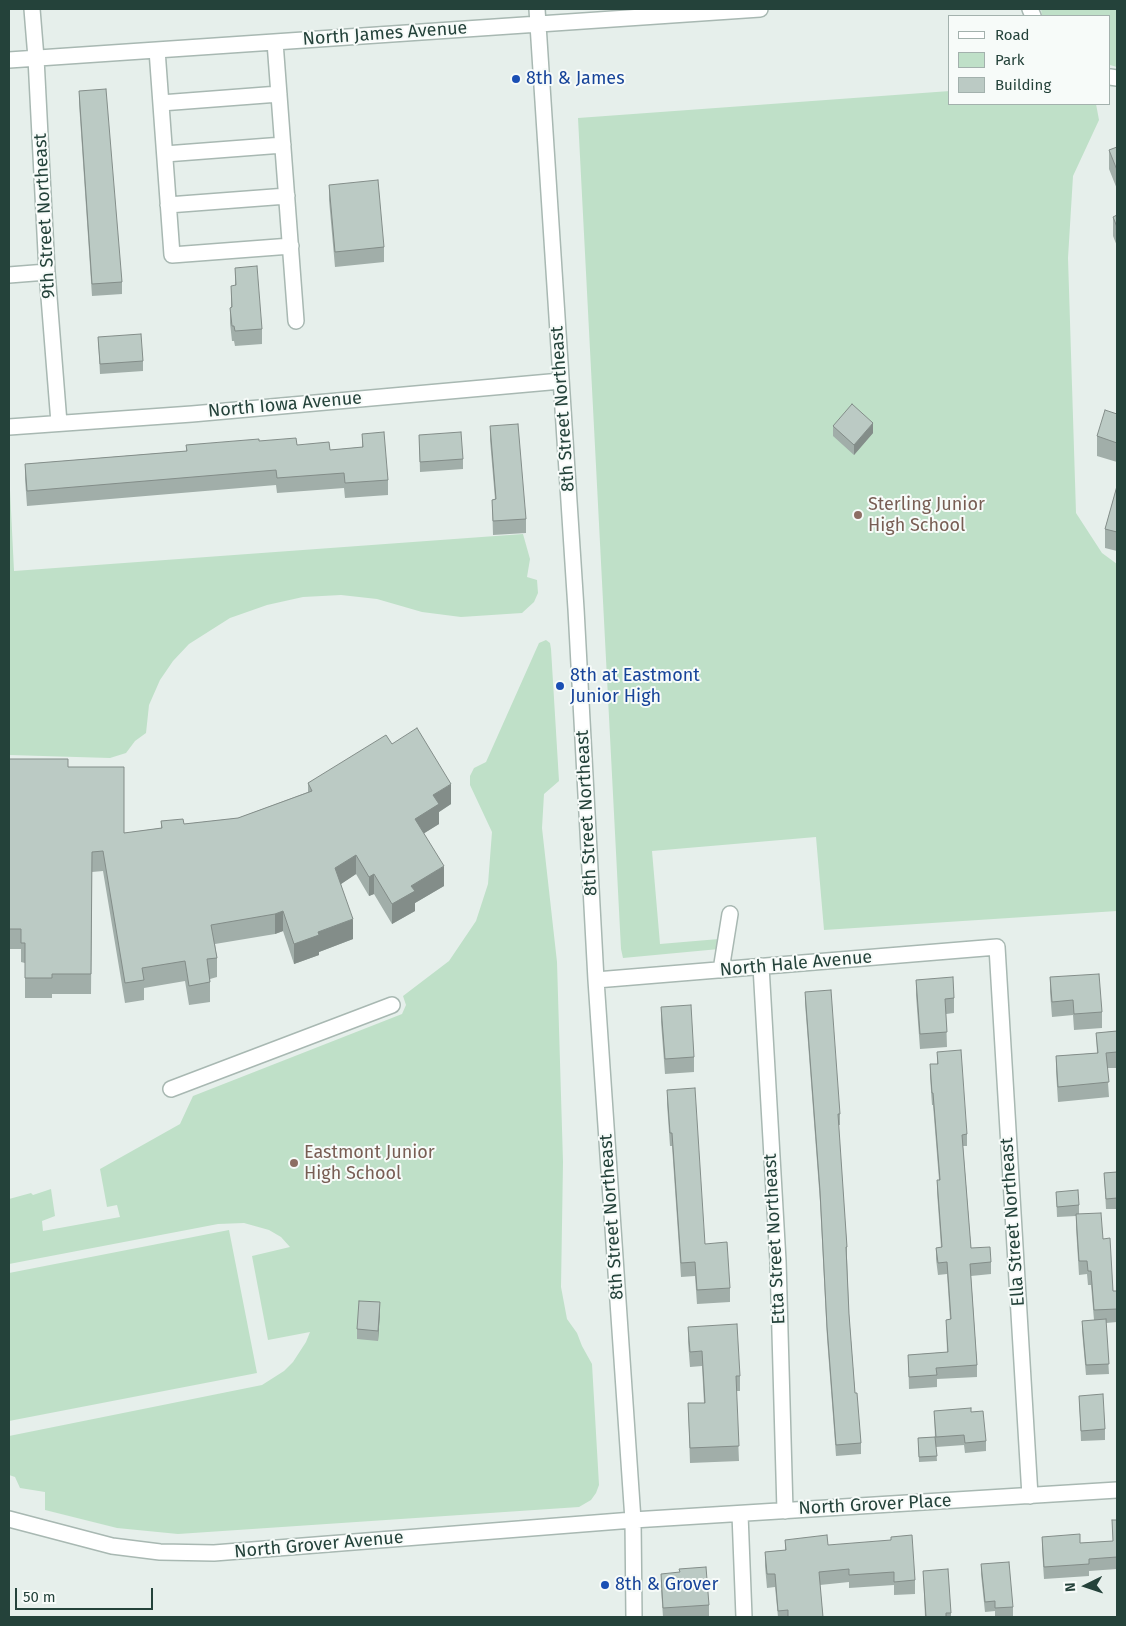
<!DOCTYPE html>
<html>
<head>
<meta charset="utf-8">
<style>
	body { margin:0 }
	#map { position:relative; width:1126px; height:1626px; overflow:hidden; background:#e6efeb; font-family:"Fira Sans",sans-serif }
	canvas { display:block }
	.frame { position:absolute; inset:0; border:10px solid #24423a; pointer-events:none }
	.legend { position:absolute; left:948px; top:15px; width:162px; height:90px; box-sizing:border-box; background:#f7fbf9; border:1px solid #a3b1ad; margin:0; padding:6px 9px; list-style:none; font-size:15px; color:#24423a }
	.legend li { display:flex; align-items:center; gap:10px; height:25px }
	.legend b { width:25px; border:1px solid #a3b1ad }
	.north { position:absolute; left:1061px; top:1561px; width:50px; height:50px; -webkit-text-stroke:4px #f7fbf9; paint-order:stroke; rotate:266deg; font-size:14px; font-weight:700; line-height:20px; text-align:center; color:#24423a }
	.north::after { content:''; display:block; margin:auto; width:18px; height:22px; background:#24423a; clip-path:polygon(50% 0,100% 100%,50% 72%,0 100%) }
	.scale { position:absolute; left:15px; top:1588px; width:138px; height:22px; box-sizing:border-box; border:2px solid #24423a; border-top:0; padding-left:6px; font-size:15px; line-height:18px; white-space:nowrap; color:#24423a; -webkit-text-stroke:4px #f7fbf9; paint-order:stroke }
</style>
</head>
<body>
<div id="map">
<canvas width="1126" height="1626"></canvas>
<div class="frame"></div>
<ul class="legend">
<li><b style="height:6px;background:#fff"></b>Road</li>
<li><b style="height:14px;background:#bfe0c8"></b>Park</li>
<li><b style="height:14px;background:#bbcac4"></b>Building</li>
</ul>
<div class="north">N</div>
<div class="scale">50 m</div>
</div>
<script>
const ctx = document.querySelector('canvas').getContext('2d');
ctx.lineJoin = 'round';
function paint(path, color) { ctx.fillStyle = color; ctx.fill(path, 'evenodd'); }
const shape = rows => new Path2D(rows.map(r => 'M' + r).join(''));
function strokePath(path, color, width, dash) { ctx.strokeStyle = color; ctx.lineWidth = width; ctx.lineCap = dash ? 'butt' : 'round'; ctx.setLineDash(dash || []); ctx.stroke(path); }
function label(font, color, halo, rows, align = 'center') {
  ctx.font = font + ' "Fira Sans",sans-serif'; ctx.lineWidth = 4; ctx.setLineDash([]); ctx.textBaseline = 'middle'; ctx.strokeStyle = halo; ctx.fillStyle = color; for (const [text, x, y, turn = 0] of rows) {
    ctx.save(); ctx.translate(x, y); ctx.rotate((+turn || 0) * Math.PI / 180); ctx.textAlign = isNaN(turn) ? turn : align; if (halo) ctx.strokeText(text, 0, 0); ctx.fillText(text, 0, 0); ctx.restore();
  }
}
paint(shape([
	[1041,9,1117,9,1117,67,1110,65,1110,16,1042,16],
	[950,91,950,104,1096,104,1099,120,1073,176,1068,258,1076,513,1102,553,1117,564,1117,911,824,930,816,837,652,851,660,944,719,939,719,949,623,958,621,949,578,118],
	[9,470,14,571,523,534,530,559,527,577,537,580,538,593,534,602,522,613,461,617,422,612,377,599,341,595,303,597,267,605,230,618,189,644,173,661,160,680,149,705,146,733,135,741,126,753,110,758,9,755],
	[546,640,550,643,551,649,559,781,544,794,542,828,557,962,563,1162,561,1287,567,1319,577,1333,582,1346,592,1364,599,1485,596,1493,591,1500,579,1507,178,1534,117,1528,45,1510,45,1492,20,1488,15,1477,9,1475,9,1436,262,1385,284,1371,293,1362,306,1342,310,1332,268,1340,252,1256,290,1247,281,1237,269,1230,244,1223,218,1224,9,1264,9,1199,31,1193,33,1195,51,1189,55,1216,42,1221,43,1231,120,1217,117,1205,107,1207,100,1169,180,1124,193,1096,402,1014,406,1005,403,996,449,961,476,921,488,884,492,832,470,785,470,776,474,768,486,762,539,643],
	[229,1230,257,1373,9,1421,9,1273]
]), '#bfe0c8');
const minor = shape([
	[32,9,36,58,47,272,59,423],
	[537,9,576,609,596,980,633,1520,634,1617],
	[1030,9,1033,16],
	[275,42,296,321],
	[157,50,172,255,291,246],
	[9,60,760,9],
	[1110,77,1117,78],
	[161,103,279,94],
	[165,154,283,145],
	[168,205,287,196],
	[9,275,47,272],
	[9,427,192,414,561,381],
	[761,966,778,1261,785,1511],
	[721,970,730,914],
	[596,980,997,947,1030,1496],
	[171,1089,392,1005],
	[740,1514,744,1617],
	[9,1519,112,1546,160,1552,214,1553,633,1520,1117,1490]
]);
strokePath(minor, '#a8b8b2', 18);
strokePath(minor, '#fff', 15);
paint(shape([
	[79,91,122,282,122,294,92,296,79,103],
	[1117,147,1117,189,1109,169,1109,150],
	[329,185,384,247,384,262,335,267,329,200],
	[1117,215,1117,246,1113,236,1113,217],
	[235,268,262,329,262,344,235,346,234,341,232,341,230,323,230,308,231,307,231,286,235,286],
	[98,337,143,361,143,371,100,374],
	[1117,414,1117,462,1097,456,1097,436],
	[490,426,526,519,526,533,493,535,492,500,495,499,490,440],
	[833,426,873,433,854,455,833,436],
	[362,434,388,480,388,495,345,498,344,488,277,493,276,485,27,506,25,479,25,464,186,451,186,445,259,441,297,445,330,450,362,447],
	[419,435,463,459,463,469,420,472],
	[1117,486,1117,551,1105,548,1105,529],
	[392,744,451,804,439,812,439,824,424,833,444,886,415,903,415,911,392,924,374,894,369,896,356,874,341,884,353,939,319,952,319,955,294,964,283,931,275,934,215,944,217,958,217,977,210,979,210,1002,189,1005,185,981,144,988,144,1000,125,1003,103,871,92,872,91,994,52,994,52,998,25,998,25,963,21,962,21,949,9,949,9,759,68,767,124,833,161,828,161,821,184,824,238,818,308,792,308,783],
	[1050,977,1102,1012,1102,1028,1074,1030,1073,1015,1052,1017,1050,992],
	[916,980,954,998,954,1013,946,1014,947,1047,920,1049,916,995],
	[805,992,840,1114,840,1125,838,1125,847,1247,847,1258,849,1314,855,1393,861,1443,861,1454,836,1456,827,1338,820,1202,805,1003],
	[661,1007,694,1057,694,1072,665,1074,661,1022],
	[1117,1031,1117,1068,1107,1068,1109,1097,1058,1102,1056,1071,1056,1056,1097,1053,1096,1033],
	[937,1052,967,1134,967,1146,963,1146,971,1248,991,1262,991,1274,971,1276,977,1365,977,1377,937,1379,937,1387,909,1389,908,1355,947,1352,946,1320,950,1319,947,1274,938,1275,936,1259,936,1248,941,1247,937,1192,937,1180,939,1180,933,1105,932,1105,930,1076,930,1064,937,1064],
	[667,1090,705,1244,730,1288,730,1302,697,1304,695,1276,681,1277,672,1146,670,1146,667,1104],
	[1117,1172,1117,1209,1106,1209,1104,1173],
	[1056,1192,1079,1205,1079,1214,1103,1239,1113,1291,1117,1291,1117,1322,1106,1323,1109,1374,1086,1375,1082,1331,1082,1321,1094,1320,1091,1285,1088,1285,1087,1274,1079,1275,1076,1228,1076,1216,1057,1217],
	[380,1312,378,1341,357,1339,357,1329],
	[688,1327,740,1376,740,1391,736,1391,739,1461,690,1463,688,1403,704,1403,702,1366,690,1367,688,1342],
	[1079,1396,1105,1429,1105,1440,1081,1441],
	[934,1411,971,1412,986,1441,986,1451,965,1453,964,1445,936,1447,937,1461,919,1462,918,1438,935,1437],
	[1112,1520,1117,1520,1117,1569,1089,1571,1089,1576,1044,1579,1042,1549,1042,1537,1080,1543,1113,1541],
	[785,1540,828,1545,915,1580,915,1594,894,1595,894,1585,849,1588,849,1582,820,1585,823,1617,778,1617,775,1587,767,1588,765,1566,765,1552,785,1550],
	[981,1564,1013,1607,1013,1617,995,1617,995,1611,985,1612,981,1574],
	[923,1571,951,1613,951,1617,925,1617],
	[661,1574,709,1605,709,1617,663,1617,661,1589]
]), '#a1aea9');
paint(shape([
	[873,423,873,433,854,455,854,445],
	[451,784,451,804,439,812,439,824,415,839,415,819,433,795],
	[356,855,356,874,335,888,335,868],
	[444,866,444,886,415,903,415,911,392,924,392,904,411,886],
	[374,874,374,894,369,896,369,877],
	[283,911,283,931,275,934,275,914],
	[353,919,353,939,319,952,319,955,294,964,294,944,318,932],
	[380,1302,380,1312,378,1341,378,1331]
]), '#838d89');
const building = shape([
	[106,89,122,282,92,284,79,91,106,89],
	[1117,147,1117,170,1109,150,1117,147],
	[378,180,384,247,335,252,329,185,378,180],
	[1117,215,1117,227,1113,217,1117,215],
	[257,266,262,329,235,331,234,326,232,326,230,308,232,307,231,286,236,285,235,268,257,266],
	[141,334,143,361,100,364,98,337,141,334],
	[852,404,873,423,854,445,833,426,852,404],
	[1105,410,1117,414,1117,443,1097,436,1105,410],
	[518,424,526,519,493,521,492,500,496,499,490,426,518,424],
	[384,432,388,480,345,483,344,473,277,478,276,470,27,491,25,464,187,451,186,445,259,439,259,441,296,438,297,445,329,442,330,450,363,447,362,434,384,432],
	[461,432,463,459,420,462,419,435,461,432],
	[1117,486,1117,532,1105,529,1117,486],
	[417,728,451,784,433,795,439,804,415,819,444,866,411,886,415,891,392,904,374,874,369,877,356,855,335,868,353,919,318,932,319,935,294,944,283,911,275,914,211,925,217,958,207,959,210,982,189,986,185,961,142,968,144,980,125,983,103,851,92,852,91,974,52,974,52,978,25,978,25,943,21,943,21,929,9,929,9,759,68,759,68,767,124,767,124,833,162,828,161,821,183,819,184,824,238,818,312,791,308,783,386,735,392,744,417,728],
	[1099,974,1102,1012,1074,1014,1073,1000,1052,1002,1050,977,1099,974],
	[953,977,954,998,945,999,947,1032,920,1034,916,980,953,977],
	[831,990,840,1114,838,1114,847,1247,846,1247,849,1314,855,1393,857,1393,861,1443,836,1445,827,1327,820,1191,805,992,831,990],
	[691,1005,694,1057,665,1059,661,1007,691,1005],
	[1117,1031,1117,1052,1106,1053,1109,1082,1058,1087,1056,1056,1098,1053,1096,1033,1117,1031],
	[961,1050,967,1134,962,1135,971,1248,990,1247,991,1262,970,1264,977,1365,936,1368,937,1375,909,1377,908,1355,948,1352,946,1320,951,1319,947,1262,938,1263,936,1248,942,1247,937,1180,940,1180,933,1093,932,1093,930,1064,938,1064,937,1052,961,1050],
	[695,1088,705,1244,727,1242,730,1288,697,1290,695,1262,681,1263,672,1133,670,1133,667,1090,695,1088],
	[1117,1172,1117,1198,1106,1199,1104,1173,1117,1172],
	[1078,1190,1079,1205,1057,1207,1056,1192,1078,1190],
	[1101,1213,1103,1239,1110,1238,1113,1291,1117,1291,1117,1309,1094,1310,1091,1271,1088,1271,1087,1261,1079,1261,1076,1214,1101,1213],
	[359,1301,380,1302,378,1331,357,1329,359,1301],
	[1106,1319,1109,1364,1086,1365,1082,1321,1106,1319],
	[737,1324,740,1376,736,1376,739,1446,690,1448,688,1403,705,1403,702,1351,690,1352,688,1327,737,1324],
	[1103,1394,1105,1429,1081,1431,1079,1396,1103,1394],
	[971,1408,971,1412,983,1411,986,1441,965,1443,964,1435,936,1437,934,1411,971,1408],
	[935,1437,937,1456,919,1457,918,1438,935,1437],
	[1112,1520,1117,1520,1117,1557,1089,1559,1089,1564,1044,1567,1042,1537,1080,1534,1080,1543,1113,1541,1112,1520],
	[827,1535,828,1545,891,1540,891,1537,912,1535,915,1580,894,1582,894,1572,849,1575,849,1569,819,1572,823,1617,788,1617,788,1610,778,1611,775,1574,767,1574,765,1552,786,1550,785,1540,827,1535],
	[1009,1562,1013,1607,995,1608,995,1601,985,1602,981,1564,1009,1562],
	[706,1567,709,1605,663,1608,661,1574,680,1572,679,1569,706,1567],
	[948,1569,951,1613,946,1613,946,1617,926,1617,923,1571,948,1569]
]);
paint(building, '#bbcac4');
strokePath(building, '#838d89', 1);
for (const [x, y, r, color] of [
	[516,79,5,"#1a4fb4"],
	[858,515,5,"#8d6e63"],
	[560,686,5,"#1a4fb4"],
	[294,1163,5,"#8d6e63"],
	[605,1585,5,"#1a4fb4"]
]) { const dot = new Path2D(); dot.arc(x, y, r, 0, 2 * Math.PI); ctx.fillStyle = color; ctx.fill(dot); strokePath(dot, '#f7fbf9', 2); }
label('18px', '#24423a', '#f7fbf9', [
	["North James Avenue",385,34,-4],
	["9th Street Northeast",45,216,-93],
	["North Iowa Avenue",285,405,-5],
	["8th Street Northeast",563,409,-94],
	["8th Street Northeast",587,813,-93],
	["North Hale Avenue",796,964,-5],
	["8th Street Northeast",612,1217,-94],
	["Ella Street Northeast",1013,1222,-94],
	["Etta Street Northeast",775,1239,-93],
	["North Grover Place",875,1505,-3],
	["North Grover Avenue",319,1545,-5]
]);
label('18px', '#164399', '#f7fbf9', [
	["8th & James",526,79],
	["8th at Eastmont",570,676],
	["Junior High",570,697],
	["8th & Grover",615,1585]
], 'left');
label('18px', '#785e54', '#f7fbf9', [
	["Sterling Junior",868,505],
	["High School",868,526],
	["Eastmont Junior",304,1153],
	["High School",304,1174]
], 'left');
</script>
</body>
</html>
